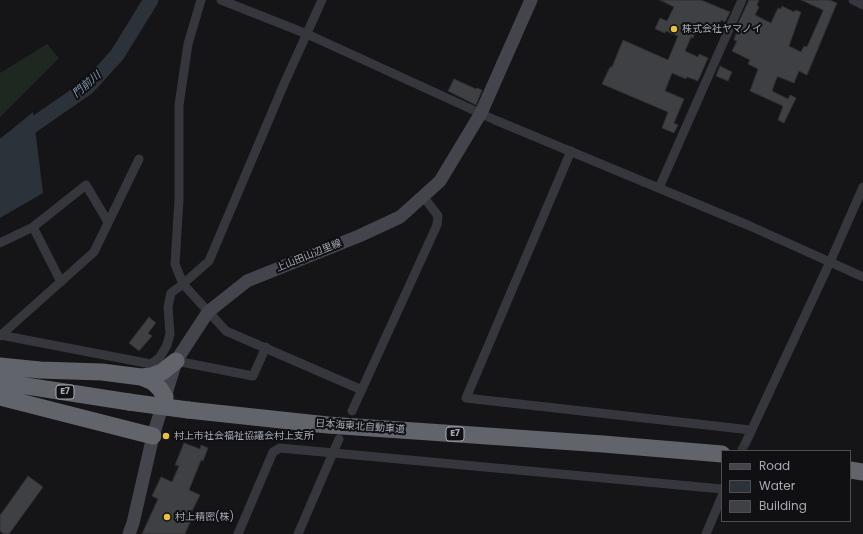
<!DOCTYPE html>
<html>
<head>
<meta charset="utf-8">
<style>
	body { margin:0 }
	#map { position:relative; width:863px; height:534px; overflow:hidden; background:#151517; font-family:Poppins,sans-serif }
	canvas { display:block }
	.legend { position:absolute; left:721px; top:450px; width:130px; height:72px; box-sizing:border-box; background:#101012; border:1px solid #4d4e54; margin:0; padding:5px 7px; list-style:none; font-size:12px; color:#a8abb6 }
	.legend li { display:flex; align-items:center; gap:8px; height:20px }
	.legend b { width:20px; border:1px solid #4d4e54 }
</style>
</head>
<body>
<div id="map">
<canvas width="863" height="534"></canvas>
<ul class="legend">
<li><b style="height:5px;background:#44454c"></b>Road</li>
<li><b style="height:11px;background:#2c323a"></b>Water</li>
<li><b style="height:11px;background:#3f4044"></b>Building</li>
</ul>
</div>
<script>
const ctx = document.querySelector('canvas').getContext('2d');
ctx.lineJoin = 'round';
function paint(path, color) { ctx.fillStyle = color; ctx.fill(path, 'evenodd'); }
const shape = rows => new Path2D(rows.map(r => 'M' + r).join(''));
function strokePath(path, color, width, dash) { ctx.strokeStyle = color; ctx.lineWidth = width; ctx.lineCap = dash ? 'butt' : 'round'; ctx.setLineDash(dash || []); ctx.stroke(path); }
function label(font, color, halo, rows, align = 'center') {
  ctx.font = font + ' Poppins,"Noto Sans JP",sans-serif'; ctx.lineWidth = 4; ctx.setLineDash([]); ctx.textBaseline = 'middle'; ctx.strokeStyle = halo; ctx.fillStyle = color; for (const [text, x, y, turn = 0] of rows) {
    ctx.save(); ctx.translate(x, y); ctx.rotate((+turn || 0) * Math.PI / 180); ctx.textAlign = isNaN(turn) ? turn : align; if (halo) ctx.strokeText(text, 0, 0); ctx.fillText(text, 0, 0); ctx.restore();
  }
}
paint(shape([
	[47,44,59,58,0,117,0,73]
]), '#1f2721');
paint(shape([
	[33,112,43,193,0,218,0,139]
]), '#2c323a');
strokePath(shape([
	[0,148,88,87,117,55,151,0]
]), '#2c323a', 15);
const building = shape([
	[660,0,701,0,730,12,725,22,721,20,717,31,699,23,693,38,691,37,685,51,698,57,699,54,708,58,698,81,687,77,686,79,672,73,665,91,684,99,674,123,678,125,674,133,662,128,668,112,602,84,610,67,612,67,623,40,668,60,678,36,666,31,665,33,655,29,660,18,667,21,674,7,660,0],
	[749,0,759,0,757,5,759,7,755,15,771,23,778,8,781,9,782,6,794,12,795,10,801,12,789,46,801,52,804,46,807,47,823,11,823,10,801,0,830,0,837,3,807,75,799,71,794,83,779,77,777,77,772,91,788,99,790,95,796,98,784,123,778,120,783,106,750,91,758,69,748,64,750,60,732,51,737,41,734,40,737,31,735,30,749,0],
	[720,66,732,72,728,81,716,76,720,66],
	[454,79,476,89,477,88,482,90,476,105,448,91,454,79],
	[149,317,156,323,148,333,152,336,139,351,129,343,149,317],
	[184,443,200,449,201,445,208,448,203,461,201,460,189,490,200,495,188,519,191,520,185,534,142,534,158,499,152,496,161,477,172,482,179,466,175,465,184,443],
	[28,476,43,487,9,534,4,534,0,531,0,515,4,510,28,476]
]);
paint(building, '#3f4044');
strokePath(building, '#302f33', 1);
strokePath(shape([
	[741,451,746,442]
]), '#323337', 9, [9, 4.5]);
strokePath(shape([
	[201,0,188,44,179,105,179,200,175,264,183,284,226,331,362,390],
	[221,0,307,34,495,120,750,226,863,277],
	[853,0,863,5],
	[571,151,466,398,751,430],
	[659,188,742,0],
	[33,227,61,282],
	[0,243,33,227,86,185,108,222],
	[0,335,151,364,160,357,167,345,170,334,168,307,171,293,183,284,209,261,284,84,322,0],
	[0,336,94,252,139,159],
	[176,361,253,376,266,347],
	[352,411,437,225,438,216,423,196],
	[746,442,830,262,863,187],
	[238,534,273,452,280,448,722,489],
	[298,534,339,439],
	[706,534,722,496]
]), '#36373c', 9);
strokePath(shape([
	[129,534,133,523,153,436,176,361,208,312,247,281,359,236,400,217,440,181,481,113,531,0]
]), '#44454c', 13);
strokePath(shape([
	[0,366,40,370,102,372,141,377,152,376,162,372,176,361],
	[141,377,153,382,160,389,165,397],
	[0,382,129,402],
	[0,397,153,436],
	[188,410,328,425,603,444,722,454],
	[850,470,863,472]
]), '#62646c', 17);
strokePath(shape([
	[129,402,188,410]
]), '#62646c', 17);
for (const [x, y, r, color] of [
	[674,29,4,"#e9c13a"],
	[166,436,4,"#e9c13a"],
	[167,517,4,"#e9c13a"]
]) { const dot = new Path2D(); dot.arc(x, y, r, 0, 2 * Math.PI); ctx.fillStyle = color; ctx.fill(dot); strokePath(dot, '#101012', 1.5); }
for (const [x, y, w] of [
	[65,392,18],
	[455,434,18]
]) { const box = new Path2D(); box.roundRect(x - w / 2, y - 7, w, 14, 3); ctx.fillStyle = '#101012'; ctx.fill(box); strokePath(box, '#a8abb6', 1); }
label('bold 9px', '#a8abb6', null, [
	["E7",65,392],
	["E7",455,434]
]);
label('10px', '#a8abb6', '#101012', [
	["株式会社ヤマノイ",682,29],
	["村上市社会福祉協議会村上支所",174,436],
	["村上精密(株)",175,517]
], 'left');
label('10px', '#a8abb6', '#101012', [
	["上山田山辺里線",309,256,-22],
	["日本海東北自動車道",360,427,4]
]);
label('italic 11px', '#8094b0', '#101012', [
	["門前川",87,85,-41]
]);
</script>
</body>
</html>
